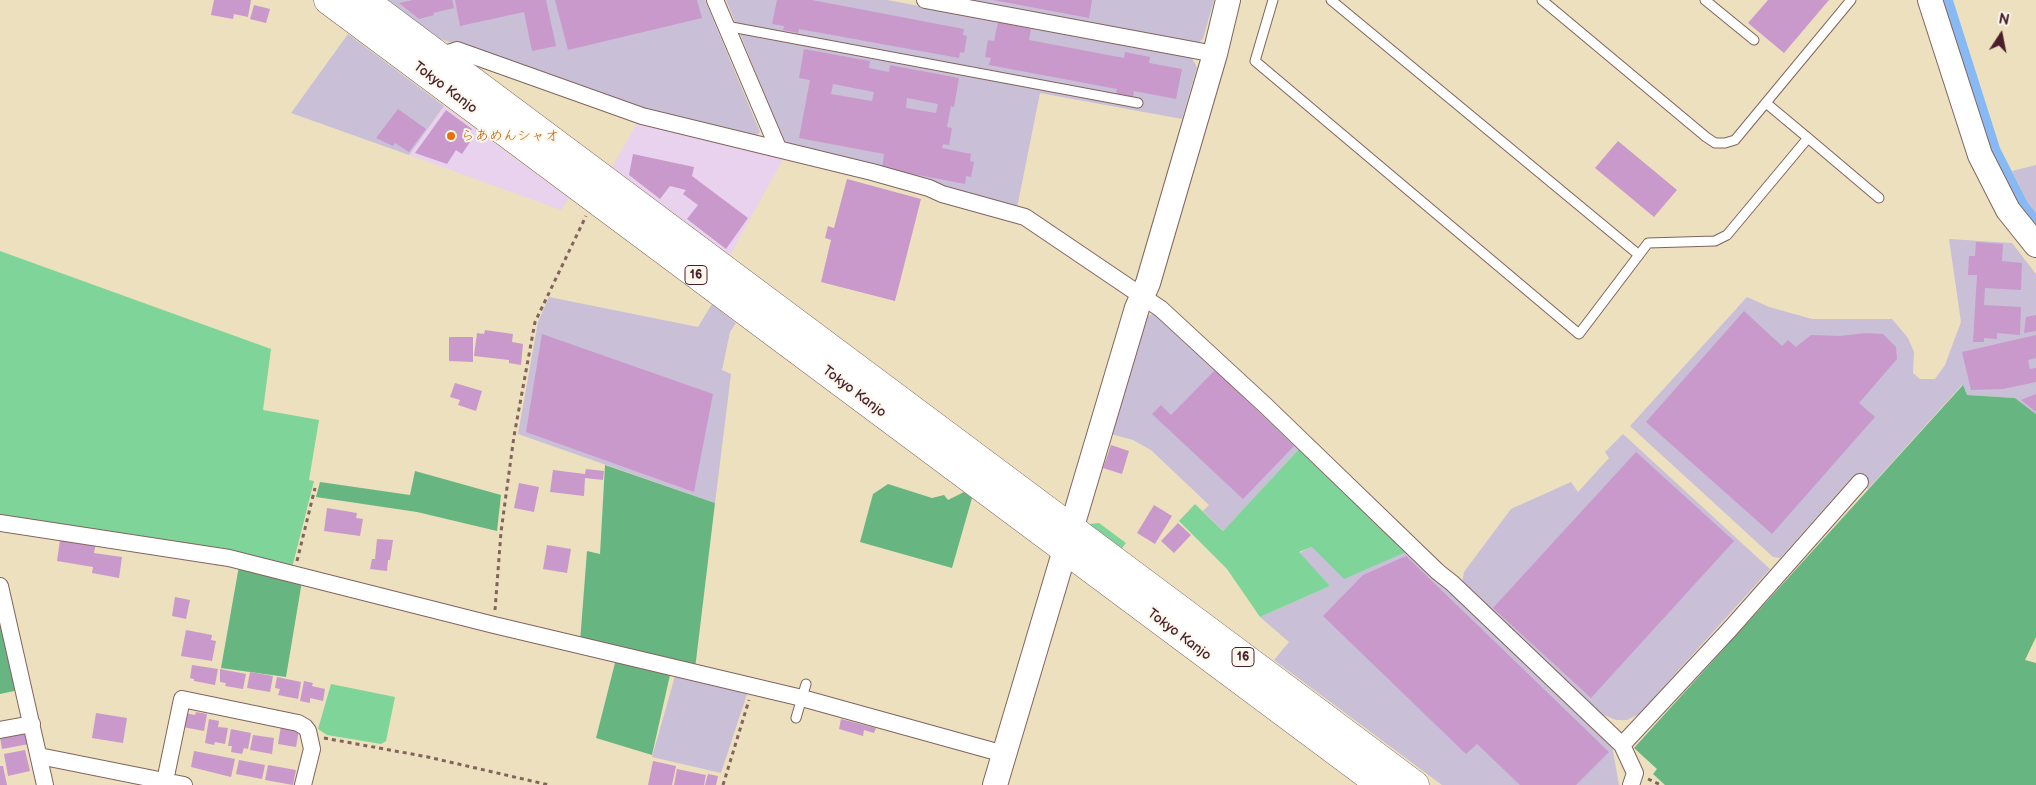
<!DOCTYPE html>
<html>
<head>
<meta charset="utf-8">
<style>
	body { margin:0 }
	#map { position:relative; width:2036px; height:785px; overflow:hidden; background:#ece0be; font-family:"Balsamiq Sans",sans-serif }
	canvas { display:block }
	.north { position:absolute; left:1976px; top:10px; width:50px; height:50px; -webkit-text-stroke:4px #fbf7ec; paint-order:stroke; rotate:11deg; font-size:14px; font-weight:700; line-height:20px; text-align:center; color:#4a1f2b }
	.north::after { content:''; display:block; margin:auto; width:18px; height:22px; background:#4a1f2b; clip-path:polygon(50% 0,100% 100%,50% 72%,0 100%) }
</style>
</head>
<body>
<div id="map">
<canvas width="2036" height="785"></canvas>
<div class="north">N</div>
</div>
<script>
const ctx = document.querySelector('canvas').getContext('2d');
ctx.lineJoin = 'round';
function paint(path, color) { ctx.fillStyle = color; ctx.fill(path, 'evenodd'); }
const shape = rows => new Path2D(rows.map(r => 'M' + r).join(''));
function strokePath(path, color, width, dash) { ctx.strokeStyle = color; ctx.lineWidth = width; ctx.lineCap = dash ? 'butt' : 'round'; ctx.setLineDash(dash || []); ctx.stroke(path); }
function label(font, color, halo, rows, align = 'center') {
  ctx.font = font + ' "Balsamiq Sans","Klee One",sans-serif'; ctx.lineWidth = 4; ctx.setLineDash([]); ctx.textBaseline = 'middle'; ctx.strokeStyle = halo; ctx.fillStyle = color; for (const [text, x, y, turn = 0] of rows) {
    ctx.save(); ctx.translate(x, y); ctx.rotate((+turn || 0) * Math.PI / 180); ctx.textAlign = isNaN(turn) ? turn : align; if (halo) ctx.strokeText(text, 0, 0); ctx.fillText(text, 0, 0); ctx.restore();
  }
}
paint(shape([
	[444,106,569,198,561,210,409,155],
	[639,120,785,156,730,255,612,167]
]), '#e8d2ee');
paint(shape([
	[388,0,705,0,760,132,754,138,649,112,505,62,438,38],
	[726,0,887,0,1191,57,1197,67,1182,119,1040,93,1017,208,786,146],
	[967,0,1214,0,1203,39,1196,44],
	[348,34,444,106,409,155,291,113],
	[2036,165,2036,213,2028,203,2012,171],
	[1949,239,2012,243,2036,274,2036,414,2015,398,1967,395,1962,385,1868,489,1853,476,1780,558,1773,557,1630,426,1747,297,1769,307,1812,319,1892,319,1908,338,1914,352,1913,373,1920,379,1935,379,1945,365,1961,322],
	[549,297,698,327,712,304,736,323,730,332,722,370,731,374,715,503,518,434,538,322],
	[1157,313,1300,448,1223,531,1203,511,1209,505,1151,450,1133,440,1111,434,1147,316],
	[1623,434,1770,569,1639,714,1627,720,1616,720,1599,713,1462,582,1464,572,1511,509,1571,482,1578,492,1609,458,1605,452],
	[1312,547,1408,551,1612,746,1619,785,1442,785,1274,660,1289,642,1260,617,1330,586,1299,553],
	[675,676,747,694,721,773,652,757]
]), '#c9bfd7');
paint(shape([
	[0,251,271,349,263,410,319,420,309,480,314,481,292,568,0,516],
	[1300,448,1408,551,1344,579,1312,547,1299,552,1330,586,1260,617,1227,569,1179,521,1195,504,1223,531],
	[1099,523,1126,543,1119,552,1089,524],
	[331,684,395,697,386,741,381,744,327,735,318,729]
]), '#7fd599');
paint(shape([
	[1963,385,1967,395,2015,398,2036,414,2036,637,2025,660,2036,663,2036,785,1665,785,1653,774,1657,769,1634,748],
	[605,465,715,503,695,669,580,642,587,551,600,554],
	[415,471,501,495,497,531,417,512,316,497,320,482,410,495],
	[888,484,932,498,944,495,948,500,964,492,972,498,952,568,860,542,873,494],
	[239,566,302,581,286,677,221,668],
	[0,619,19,690,0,694],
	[616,659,670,675,652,755,596,738]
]), '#67b681');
paint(shape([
	[1943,0,1953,0,2000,148,2028,203,2036,213,2036,229,2020,208,1991,152]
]), '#87baf4');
paint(shape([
	[214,0,251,0,248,17,234,14,233,19,211,15],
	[413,0,452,0,454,8,433,13,434,15,419,19,399,3],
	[455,0,546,0,556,46,532,51,524,12,460,26],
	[555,0,697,0,702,18,568,50],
	[777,0,812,0,964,29,963,35,967,36,964,53,960,52,959,58,799,29,798,33,783,30,784,26,772,24],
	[993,0,1092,0,1089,18],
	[1768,0,1829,0,1784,53,1748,23],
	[254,5,270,9,266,23,250,19],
	[998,22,1031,29,1029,40,1124,58,1125,52,1150,57,1149,63,1182,69,1176,99,1134,91,1133,97,1116,94,1117,89,989,65,991,58,985,57,988,40,994,41],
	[804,49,870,61,869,68,889,72,890,65,959,78,954,107,951,106,947,127,952,128,949,145,943,144,942,148,971,154,970,161,974,162,971,177,966,176,965,184,882,168,884,154,799,138,810,80,799,78],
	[833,84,874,92,872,101,831,94],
	[907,98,938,104,936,113,906,108],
	[398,109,426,129,409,152,395,143,393,146,376,138],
	[446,110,472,129,465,138,470,142,462,154,456,150,447,164,415,153],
	[1618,141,1677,190,1654,217,1595,168],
	[633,154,694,167,692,176,748,218,726,249,687,219,698,205,683,194,686,190,670,186,660,199,629,175],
	[847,179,921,199,895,301,821,282,831,240,825,238,828,226,834,228],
	[1976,242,2003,244,2002,261,2022,263,2021,290,1985,288,1984,305,2021,307,2020,335,1997,333,1997,339,1984,338,1984,342,1973,342,1977,275,1968,275,1969,256,1975,256],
	[1744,311,1782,346,1788,340,1796,347,1811,335,1840,336,1866,333,1883,334,1896,347,1897,359,1859,403,1875,417,1772,534,1646,422],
	[2036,315,2036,331,2024,333,2026,317],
	[485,330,513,334,512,342,523,344,521,365,509,363,509,360,474,356,477,333,484,334],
	[542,334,713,394,694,492,526,432],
	[2036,335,2036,358,2028,360,2030,369,2036,368,2036,382,2003,389,1971,390,1962,352],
	[449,337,473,337,473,362,449,361],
	[1215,370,1294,446,1243,499,1152,414,1161,405,1171,415],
	[455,383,482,391,476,411,458,405,460,400,450,397],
	[2036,394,2036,412,2021,400],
	[1111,445,1129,451,1122,474,1103,468],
	[1636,452,1734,541,1591,698,1493,608],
	[586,469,604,471,603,480,585,478,584,496,550,492,553,470,585,474],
	[519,483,539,487,534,512,514,508],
	[1154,505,1172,516,1155,544,1137,533],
	[327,508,357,513,356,518,363,519,360,536,324,531],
	[1178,523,1191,535,1174,553,1161,541],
	[377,539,393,540,390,560,388,560,387,571,370,569,372,559,375,559],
	[60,540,96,543,94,553,122,557,119,578,92,573,93,567,57,561],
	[547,545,571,549,567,573,543,569],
	[1406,556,1609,752,1576,785,1520,785,1477,744,1466,754,1323,616,1363,575],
	[175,597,190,600,186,619,172,616],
	[186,630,212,635,211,640,216,641,212,661,181,656],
	[192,665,218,669,215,685,194,681,194,679,190,678],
	[220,669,246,674,243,689,225,686,226,683,220,682],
	[250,672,273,676,270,692,247,688],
	[277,677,301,682,298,699,278,695,280,689,275,688],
	[304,681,313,683,312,686,325,689,323,701,310,698,310,703,300,701],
	[196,712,207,714,204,731,183,727,185,713,195,715],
	[96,713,127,718,123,743,92,738],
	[209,719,219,721,218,727,228,728,225,744,215,742,214,745,205,743],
	[841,719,876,728,874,733,864,730,863,736,839,729],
	[281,726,299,730,296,747,278,744],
	[231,729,251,733,248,749,244,748,242,754,231,752,232,746,228,746],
	[25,732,29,744,2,749,0,737],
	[253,735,274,738,272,754,250,750],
	[25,750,30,771,8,776,4,754],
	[194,751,235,759,231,777,191,767],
	[239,760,265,765,262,779,236,774],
	[653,761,676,766,672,785,648,785],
	[268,765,296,770,293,785,265,780],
	[0,766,3,766,7,785,0,785],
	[677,769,706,775,704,785,674,785],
	[708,774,718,776,716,785,705,785]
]), '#c999cc');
const lane = shape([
	[1273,0,1255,61,1579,334,1648,243,1715,241,1727,235,1808,138,1879,198],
	[1331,0,1639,255],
	[1542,0,1706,137,1715,143,1725,143,1735,140,1851,0],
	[1705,0,1754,40],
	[726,26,1138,103],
	[1766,103,1808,138],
	[796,718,806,684]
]);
const street = shape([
	[715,0,778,148],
	[925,0,1215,54],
	[439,56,457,50,642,116,872,172,929,188,942,194,1025,217,1161,309,1266,406,1438,572,1452,583,1622,745,1635,773,1631,785],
	[0,523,229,558,494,625,802,698,1004,754],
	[0,586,45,785],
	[0,730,32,724],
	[1622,745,1731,628,1860,482],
	[39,756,184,785],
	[165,781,182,699,298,723,305,727,308,731,312,749,303,785]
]);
const secondary = shape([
	[1930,0,1980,155,2008,210,2036,245],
	[995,785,1137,308,1148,283,1215,54,1228,0]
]);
const highway = shape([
	[328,0,1381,785],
	[364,0,1415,785]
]);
strokePath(lane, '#83635e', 11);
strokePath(street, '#83635e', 18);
strokePath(secondary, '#83635e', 26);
strokePath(highway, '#83635e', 29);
strokePath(shape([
	[297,561,315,488],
	[495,610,501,532,514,436,535,322,586,216],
	[324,738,428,757,549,785],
	[1648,779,1661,785],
	[723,785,749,700]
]), '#83635e', 3, [4, 4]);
strokePath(lane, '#fff', 9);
strokePath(street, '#fff', 16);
strokePath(secondary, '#fff', 24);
strokePath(highway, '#fff', 28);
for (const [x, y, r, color] of [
	[451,136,5,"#e8710a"]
]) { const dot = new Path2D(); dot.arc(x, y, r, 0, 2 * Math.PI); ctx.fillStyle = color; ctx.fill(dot); strokePath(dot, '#fbf7ec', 2); }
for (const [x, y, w] of [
	[696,275,22],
	[1243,657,22]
]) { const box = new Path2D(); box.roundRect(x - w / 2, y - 9.5, w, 19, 4); ctx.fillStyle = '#fbf7ec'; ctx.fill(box); strokePath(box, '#4a1f2b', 1); }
label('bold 12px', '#4a1f2b', null, [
	["16",696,275],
	["16",1243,657]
]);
label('14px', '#4a1f2b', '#fbf7ec', [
	["Tokyo Kanjo",445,88,37],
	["Tokyo Kanjo",854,392,37],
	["Tokyo Kanjo",1179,635,37]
]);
label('14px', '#c56008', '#fbf7ec', [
	["らあめんシャオ",461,136]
], 'left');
</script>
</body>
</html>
